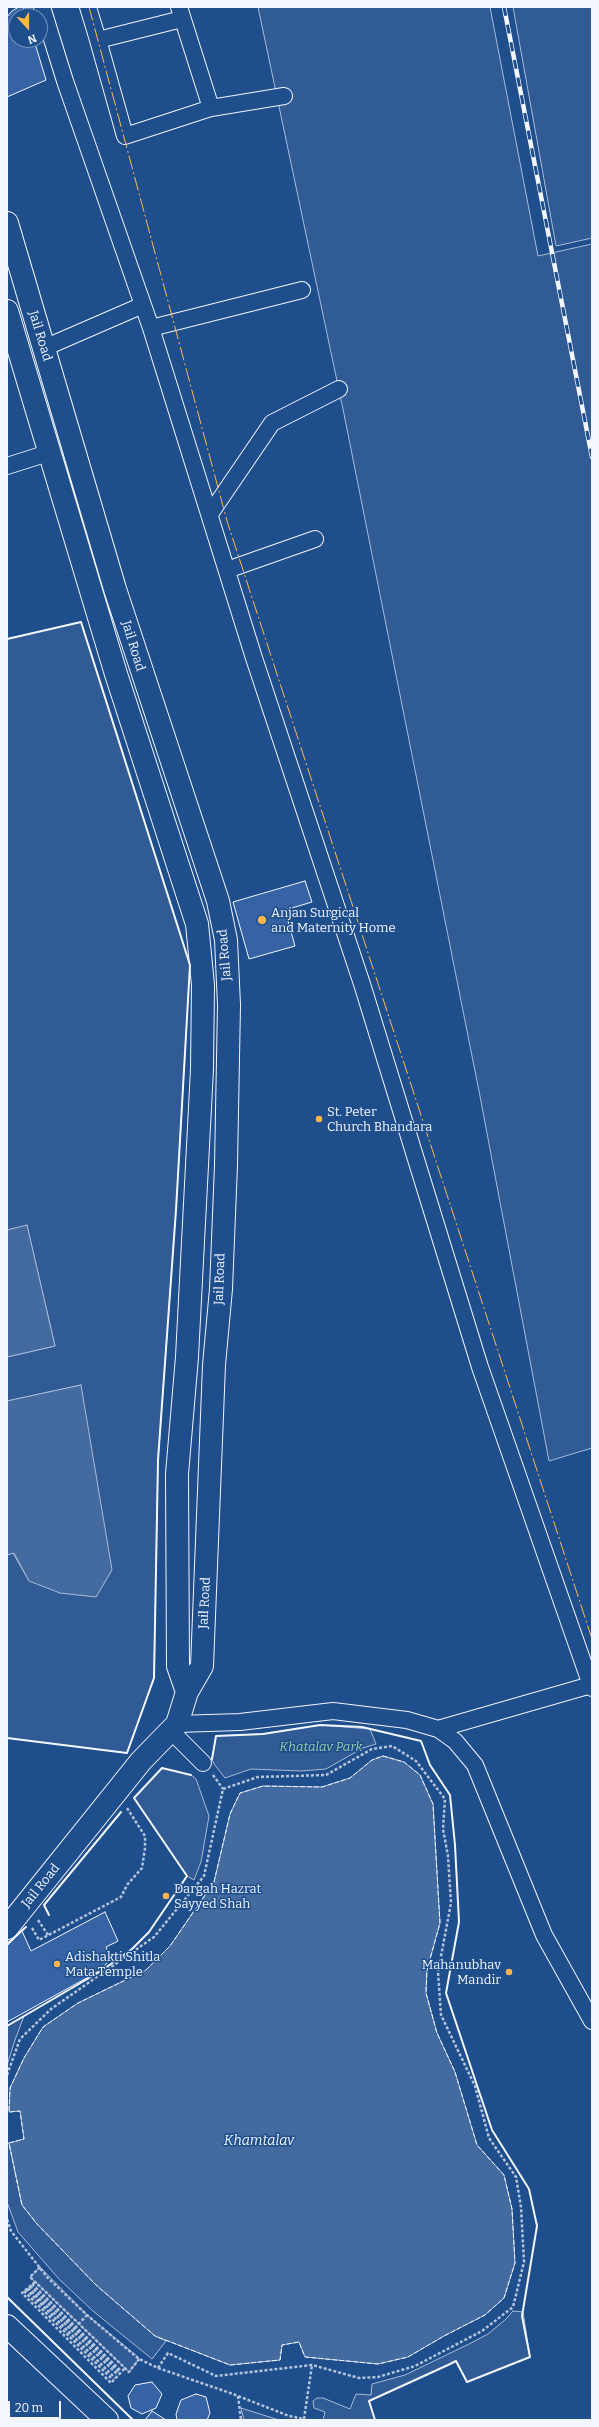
<!DOCTYPE html>
<html>
<head>
<meta charset="utf-8">
<style>
	body { margin:0 }
	#map { position:relative; width:599px; height:2427px; overflow:hidden; background:#1f4e8c; font-family:Bitter,serif }
	canvas { display:block }
	.frame { position:absolute; inset:0; border:8px solid #f2f6ff; pointer-events:none }
	.north { position:absolute; left:8px; top:8px; width:40px; height:40px; box-sizing:border-box; background:#1f4e8c; border:1px solid #7391ba; border-radius:50%; rotate:159deg; font-size:11px; font-weight:700; line-height:16px; text-align:center; color:#f2f6ff }
	.north::after { content:''; display:block; margin:auto; width:14px; height:18px; background:#ffb74d; clip-path:polygon(50% 0,100% 100%,50% 72%,0 100%) }
	.scale { position:absolute; left:8px; top:2401px; width:53px; height:18px; box-sizing:border-box; border:2px solid #f2f6ff; border-top:0; padding-left:5px; font-size:12px; line-height:14px; white-space:nowrap; color:#f2f6ff; -webkit-text-stroke:3px #1f4e8c; paint-order:stroke }
</style>
</head>
<body>
<div id="map">
<canvas width="599" height="2427"></canvas>
<div class="frame"></div>
<div class="north">N</div>
<div class="scale">20 m</div>
</div>
<script>
const ctx = document.querySelector('canvas').getContext('2d');
ctx.lineJoin = 'round';
function paint(path, color) { ctx.fillStyle = color; ctx.fill(path, 'evenodd'); }
const shape = rows => new Path2D(rows.map(r => 'M' + r).join(''));
function strokePath(path, color, width, dash) { ctx.strokeStyle = color; ctx.lineWidth = width; ctx.lineCap = dash ? 'butt' : 'round'; ctx.setLineDash(dash || []); ctx.stroke(path); }
function label(font, color, halo, rows, align = 'center') {
  ctx.font = font + ' Bitter,serif'; ctx.lineWidth = 3; ctx.setLineDash([]); ctx.textBaseline = 'middle'; ctx.strokeStyle = halo; ctx.fillStyle = color; for (const [text, x, y, turn = 0] of rows) {
    ctx.save(); ctx.translate(x, y); ctx.rotate((+turn || 0) * Math.PI / 180); ctx.textAlign = isNaN(turn) ? turn : align; if (halo) ctx.strokeText(text, 0, 0); ctx.fillText(text, 0, 0); ctx.restore();
  }
}
const green = shape([
	[258,7,490,7,538,256,592,244,592,1448,549,1461,479,1091,344,414,258,7],
	[513,7,592,7,592,238,556,246,513,7],
	[81,622,190,965,176,1210,158,1460,154,1678,127,1753,7,1738,7,1555,13,1553,29,1581,81,1385,7,1401,7,1357,55,1346,27,1226,7,1230,7,639,81,622],
	[320,1725,370,1729,376,1744,363,1748,326,1769,301,1771,251,1769,225,1778,214,1764,212,1759,216,1736,263,1734,320,1725],
	[162,1768,191,1775,196,1779,209,1816,201,1862,194,1880,187,1876,134,1798,162,1768],
	[24,2016,15,2040,7,2065,7,2026,24,2016],
	[7,2143,9,2143,22,2205,155,2336,166,2341,152,2359,93,2311,59,2279,18,2232,7,2202,7,2143],
	[40,2267,87,2315,138,2357,139,2359,129,2372,30,2277,40,2267],
	[513,2311,523,2312,530,2357,467,2382,456,2361,448,2365,369,2401,375,2420,323,2420,325,2412,314,2408,313,2401,317,2398,323,2398,350,2409,356,2394,371,2395,372,2384,405,2375,469,2344,488,2334,506,2319,513,2311],
	[241,2408,279,2420,244,2420,241,2408]
]);
paint(green, '#305b95');
strokePath(green, '#a8bbd7', 1);
const water = shape([
	[27,1225,55,1346,7,1357,7,1230,27,1225],
	[81,1385,112,1570,96,1597,60,1593,29,1581,14,1553,7,1555,7,1401,81,1385],
	[383,1756,404,1762,420,1775,433,1804,440,1923,427,1970,426,1993,437,2033,455,2072,477,2145,504,2175,512,2209,515,2263,504,2298,485,2315,444,2336,408,2357,378,2364,305,2357,299,2342,282,2345,280,2360,230,2365,155,2336,96,2285,37,2224,22,2205,9,2143,24,2139,20,2111,9,2112,10,2088,24,2058,43,2027,78,2003,146,1970,170,1946,214,1882,230,1814,240,1793,263,1786,322,1787,350,1778,372,1760,383,1756]
]);
paint(water, '#446ba0');
strokePath(water, '#a8bbd7', 1);
const building = shape([
	[19,7,23,7,26,16,16,16,16,40,34,40,46,80,7,97,7,17,12,11,19,7],
	[305,881,312,902,285,910,295,946,249,959,233,902,305,881],
	[105,1912,118,1941,106,1947,111,1958,101,1970,7,2022,7,1946,22,1931,31,1951,105,1912],
	[152,2382,162,2394,156,2408,142,2414,131,2408,128,2396,135,2385,152,2382],
	[196,2394,206,2397,210,2413,207,2420,177,2420,176,2414,181,2400,196,2394],
	[152,2411,166,2420,145,2420,152,2411]
]);
paint(building, '#3563a3');
strokePath(building, '#f2f6ff', 1);
const street = shape([
	[42,7,65,81,151,328,254,658,362,984,480,1367,592,1688],
	[88,7,98,40],
	[179,7,211,108,125,136,98,40,182,19],
	[211,108,284,96],
	[151,328,302,290],
	[44,348,143,305],
	[7,466,48,453],
	[210,514,272,423,339,389],
	[227,570,315,539],
	[177,1724,240,1722,333,1711,407,1720,438,1729,455,1741,475,1765,544,1935,592,2021],
	[438,1729,591,1685],
	[171,1731,203,1763]
]);
const highway = shape([
	[7,223,115,589,218,901,226,940,229,1005,226,1165,221,1289,214,1365,202,1666,187,1692,177,1724,141,1761,7,1928],
	[7,311,116,674,197,924,203,985,202,1069,187,1357,177,1474,178,1666,187,1692],
	[7,2326,107,2420]
]);
strokePath(street, '#f2f6ff', 18);
strokePath(highway, '#f2f6ff', 24);
strokePath(shape([
	[213,1775,223,1789],
	[38,1920,48,1935],
	[32,1928,39,1940,121,1897,127,1885,142,1868,145,1848,145,1836,127,1808],
	[7,2075,20,2039,51,2009,154,1937,204,1876,223,1789,258,1777,326,1775,372,1749,392,1746,416,1761,445,1799,443,1829,448,1856,451,1903,438,1972,441,2015,475,2086,489,2138,516,2177,521,2207,524,2262,513,2307,482,2331,415,2366,378,2377,359,2378,312,2365,216,2376,168,2353,158,2368,139,2359,87,2315,47,2277,11,2231,7,2219],
	[40,2267,30,2277,129,2372,139,2359],
	[35,2282,22,2293,111,2383,125,2368],
	[32,2284,121,2371],
	[30,2286,120,2373],
	[28,2288,118,2375],
	[26,2289,115,2378],
	[24,2291,113,2380],
	[75,2328,87,2315],
	[158,2368,233,2394,289,2416,304,2419,312,2365],
	[238,2396,241,2420]
]), '#b3c4dc', 2.5, [3, 2]);
strokePath(street, '#1f4e8c', 16);
strokePath(highway, '#1f4e8c', 22);
const rail = shape([
	[504,7,592,457]
]);
strokePath(rail, '#f2f6ff', 4.5);
strokePath(rail, '#1f4e8c', 3, [9]);
strokePath(shape([
	[383,1756,404,1762,420,1775,433,1804,440,1923,427,1970,426,1993,437,2033,455,2072,477,2145,504,2175,512,2209,515,2263,504,2298,485,2315,444,2336,408,2357,378,2364,305,2357,299,2342,282,2345,280,2360,230,2365,155,2336,96,2285,37,2224,22,2205,9,2143,24,2139,20,2111,9,2112,10,2088,24,2058,43,2027,78,2003,146,1970,170,1946,214,1882,230,1814,240,1793,263,1786,322,1787,350,1778,372,1760,383,1756]
]), '#f2f6ff', 1, [5, 2]);
strokePath(shape([
	[7,639,81,622,190,965,176,1210,158,1460,154,1678,127,1753,7,1738],
	[212,1759,216,1736,263,1734,320,1725,362,1727,421,1741,430,1765,450,1795,455,1845,459,1922,446,1993,492,2130,529,2189,537,2226,522,2316,530,2357,467,2382,456,2361,448,2365,369,2401,375,2420],
	[49,1915,44,1905,121,1812],
	[8,1943,26,1927],
	[7,2026,101,1971,132,1949,149,1932,187,1876,134,1798,162,1768,191,1775],
	[7,2297,133,2420]
]), '#f2f6ff', 2);
strokePath(shape([
	[89,7,227,521,592,1639]
]), '#ffb74d', 1, [14, 3, 2, 3]);
for (const [x, y, r, color] of [
	[262,920,5,"#ffb74d"],
	[319,1119,4,"#ffb74d"],
	[166,1896,4,"#ffb74d"],
	[57,1964,4,"#ffb74d"],
	[509,1972,4,"#ffb74d"]
]) { const dot = new Path2D(); dot.arc(x, y, r, 0, 2 * Math.PI); ctx.fillStyle = color; ctx.fill(dot); strokePath(dot, '#1f4e8c', 1.5); }
label('13px', '#f2f6ff', '#1f4e8c', [
	["Jail Road",40,336,73],
	["Jail Road",133,646,73],
	["Jail Road",225,955,-95],
	["Jail Road",220,1279,-88],
	["Jail Road",205,1603,-87],
	["Jail Road",41,1886,-51]
]);
label('13px', '#f2f6ff', '#1f4e8c', [
	["Anjan Surgical",271,913],
	["and Maternity Home",271,928],
	["St. Peter",327,1112],
	["Church Bhandara",327,1127],
	["Dargah Hazrat",174,1889],
	["Sayyed Shah",174,1904],
	["Adishakti Shitla",65,1957],
	["Mata Temple",65,1972],
	["Mahanubhav",501,1965,"right"],
	["Mandir",501,1980,"right"]
], 'left');
label('italic 13px', '#97c8a6', '#1f4e8c', [
	["Khatalav Park",321,1747]
]);
label('italic 14px', '#f2f6ff', '#1f4e8c', [
	["Khamtalav",259,2141]
]);
</script>
</body>
</html>
